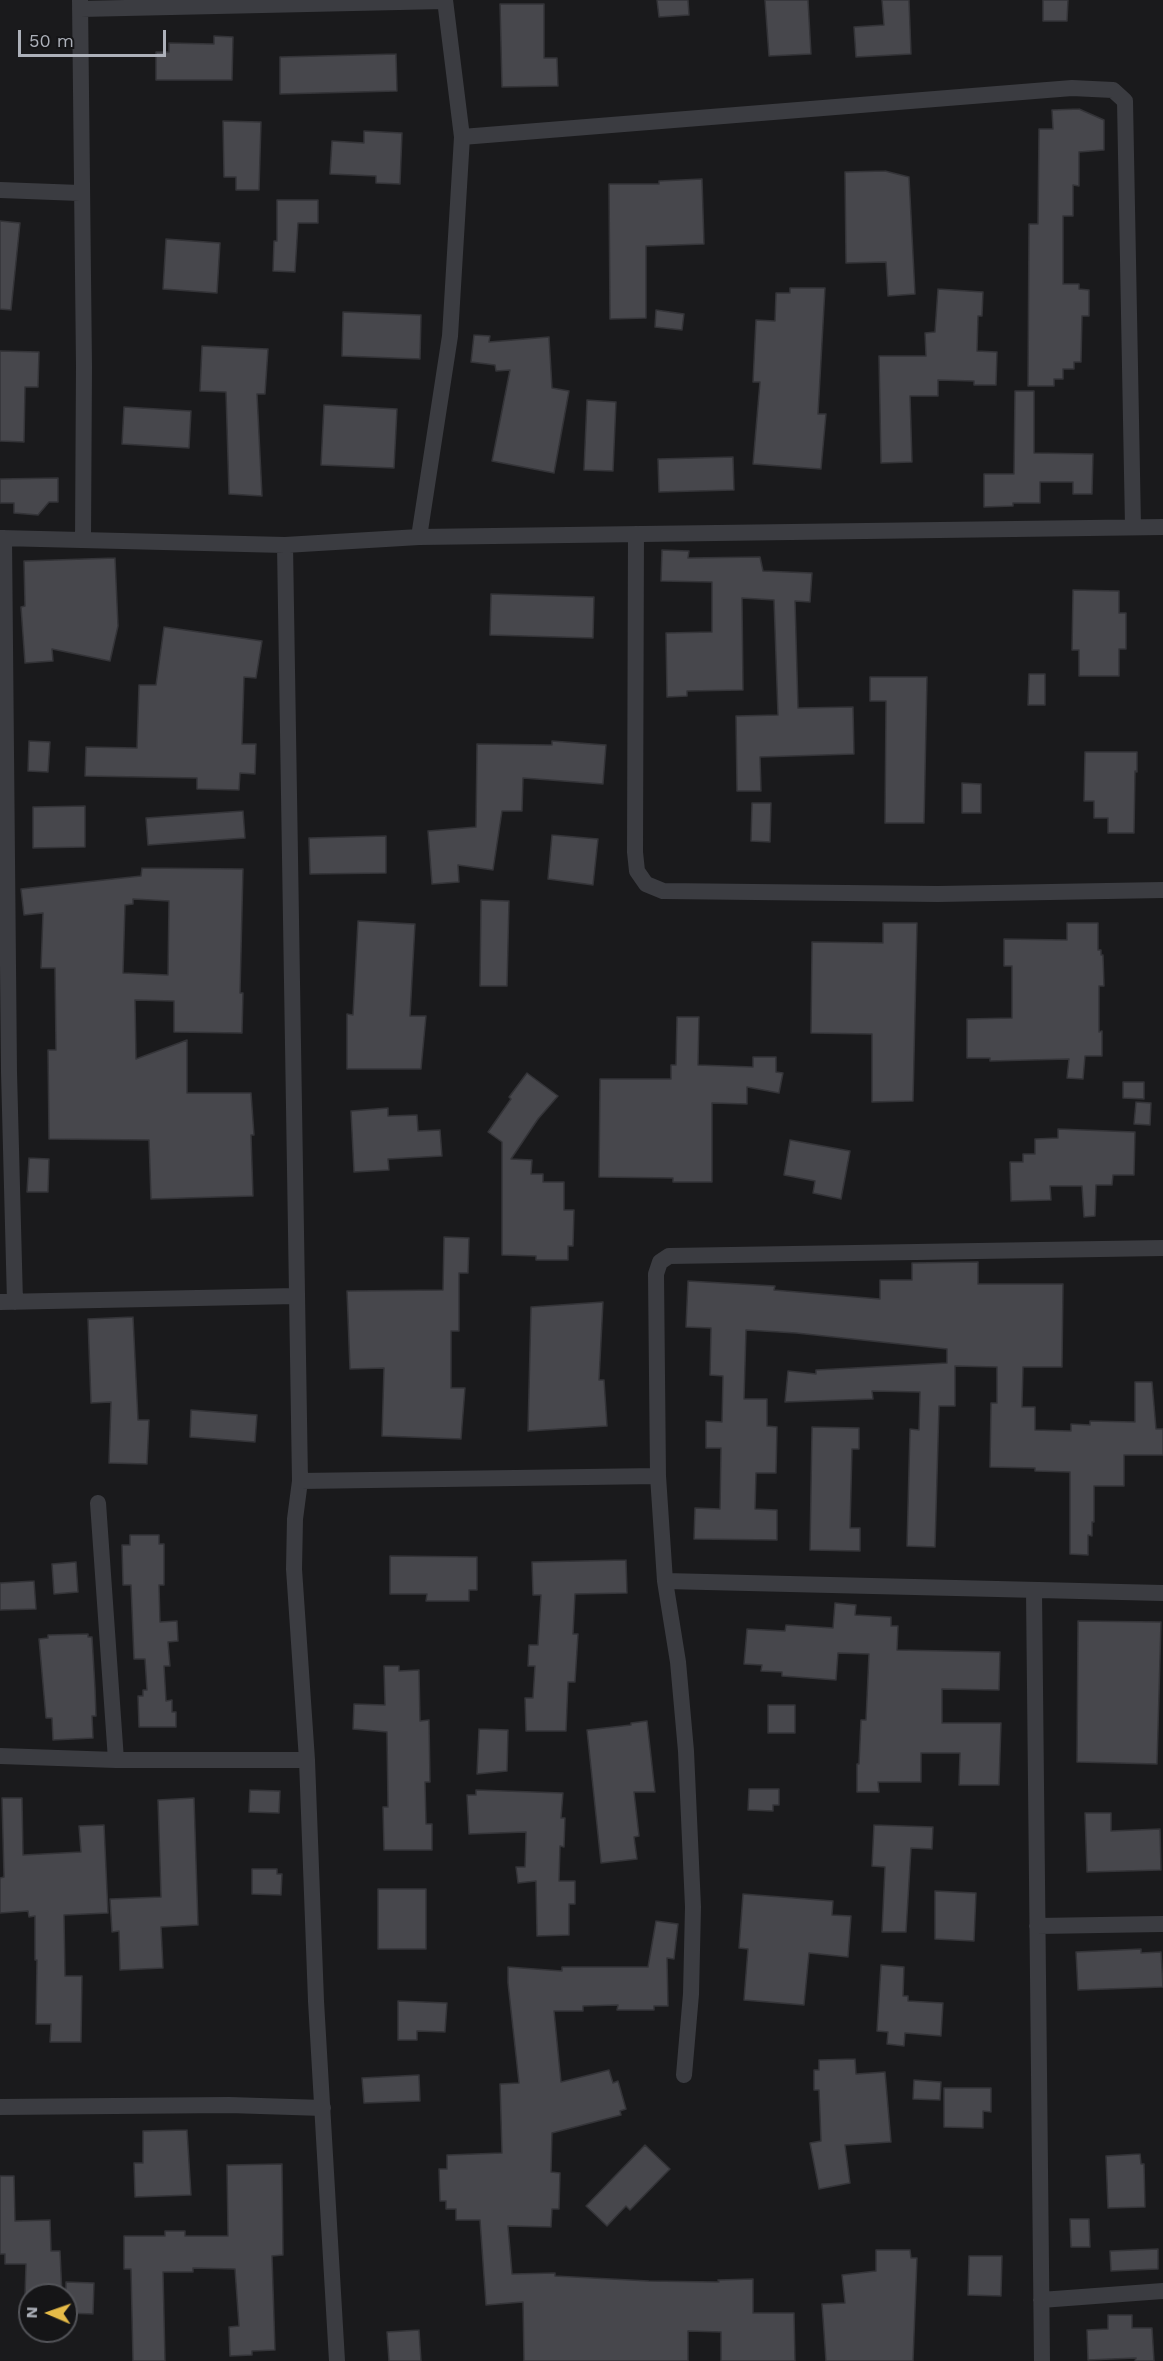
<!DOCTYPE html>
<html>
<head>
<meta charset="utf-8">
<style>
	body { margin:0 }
	#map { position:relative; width:1163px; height:2361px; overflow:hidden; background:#1a1a1c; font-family:"Work Sans",sans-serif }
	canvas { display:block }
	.north { position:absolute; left:18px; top:2283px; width:60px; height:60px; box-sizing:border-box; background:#151517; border:2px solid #525358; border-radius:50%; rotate:272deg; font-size:16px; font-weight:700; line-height:24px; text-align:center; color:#adb1ba }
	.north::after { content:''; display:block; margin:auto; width:21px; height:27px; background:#e6bb48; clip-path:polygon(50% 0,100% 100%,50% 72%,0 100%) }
	.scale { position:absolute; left:18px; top:30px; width:148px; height:27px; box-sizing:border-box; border:3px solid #adb1ba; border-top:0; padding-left:8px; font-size:18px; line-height:21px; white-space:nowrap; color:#adb1ba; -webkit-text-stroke:4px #151517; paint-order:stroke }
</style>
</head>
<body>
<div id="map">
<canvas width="1163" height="2361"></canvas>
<div class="north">N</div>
<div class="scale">50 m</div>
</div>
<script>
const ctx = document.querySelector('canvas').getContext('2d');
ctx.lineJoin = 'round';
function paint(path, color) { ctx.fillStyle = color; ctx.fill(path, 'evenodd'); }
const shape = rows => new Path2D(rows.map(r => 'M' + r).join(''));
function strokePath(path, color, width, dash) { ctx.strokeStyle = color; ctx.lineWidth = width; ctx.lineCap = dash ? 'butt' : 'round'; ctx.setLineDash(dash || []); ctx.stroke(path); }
const building = shape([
	[657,0,688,0,689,15,659,17,657,0],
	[765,0,808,0,811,54,769,56,765,0],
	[882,0,909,0,911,54,856,57,854,27,884,25,882,0],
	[1043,0,1068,0,1067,21,1043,21,1043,0],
	[500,4,544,4,544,58,557,58,558,86,502,87,500,4],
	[214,36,233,37,232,80,156,80,156,52,169,52,169,43,214,44,214,36],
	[396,54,397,91,280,94,280,57,396,54],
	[1079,109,1104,120,1104,150,1079,152,1079,186,1073,185,1073,216,1063,216,1063,284,1079,284,1079,289,1089,290,1089,316,1082,316,1081,362,1074,362,1074,369,1063,369,1063,379,1054,379,1054,386,1028,386,1029,224,1038,224,1039,129,1053,129,1052,110,1079,109],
	[223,121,261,122,259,190,236,190,236,177,224,177,223,121],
	[364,131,402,133,400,184,376,183,376,176,330,174,332,141,364,143,364,131],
	[885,171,909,177,915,294,888,296,886,262,846,263,845,172,885,171],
	[702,179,704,244,646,246,646,318,610,319,609,184,659,184,659,181,702,179],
	[277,200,318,200,318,223,298,223,295,272,273,271,274,241,277,241,277,200],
	[0,221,20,223,11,310,0,309,0,221],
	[166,239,220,243,217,293,163,289,166,239],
	[790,288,825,288,818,414,826,414,821,469,753,464,760,382,753,382,756,320,775,321,776,293,790,293,790,288],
	[938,289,983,292,982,316,978,316,977,351,997,352,996,385,974,385,974,381,938,380,938,396,910,396,912,462,881,463,879,356,926,356,925,333,935,332,938,289],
	[656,310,684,314,682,330,655,327,656,310],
	[343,312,421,315,420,359,342,356,343,312],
	[474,335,490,336,489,342,549,337,552,388,569,391,554,473,492,461,510,370,496,371,495,365,471,362,474,335],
	[202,346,268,349,265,394,257,394,262,496,229,494,226,392,200,391,202,346],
	[0,351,39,352,38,387,25,387,24,442,0,441,0,351],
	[1015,391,1034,391,1034,453,1093,454,1092,494,1073,494,1073,482,1040,482,1040,503,1013,503,1013,506,984,507,984,474,1014,474,1015,391],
	[587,400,616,402,613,471,584,470,587,400],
	[324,405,397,409,394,468,321,465,324,405],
	[124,407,191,411,189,448,122,444,124,407],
	[733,457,734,490,659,492,658,459,733,457],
	[58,478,58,502,49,502,38,515,14,513,14,503,0,503,0,479,58,478],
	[662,550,689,551,688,558,760,557,763,571,812,573,810,602,795,601,798,708,853,707,854,754,760,757,761,791,737,791,736,716,778,715,774,600,742,598,743,690,687,691,687,696,667,697,666,633,712,632,712,582,661,581,662,550],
	[115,558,118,626,110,661,52,649,53,661,25,663,21,607,25,606,24,561,115,558],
	[1073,590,1119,591,1119,613,1126,613,1126,649,1119,649,1119,676,1079,676,1079,650,1072,650,1073,590],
	[491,594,594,597,593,638,490,635,491,594],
	[164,627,262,641,256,678,244,677,242,744,256,744,255,774,240,773,239,790,197,789,197,778,85,776,86,747,137,748,139,685,156,685,164,627],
	[1029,674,1045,674,1045,705,1028,705,1029,674],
	[870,677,927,677,924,823,885,823,886,701,870,701,870,677],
	[29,741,50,742,48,772,28,771,29,741],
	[552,741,606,745,603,784,523,778,522,811,502,811,493,870,458,865,459,882,432,884,428,831,476,827,477,744,552,745,552,741],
	[1085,752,1137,752,1137,772,1135,771,1134,833,1108,833,1108,818,1094,818,1094,801,1084,801,1085,752],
	[962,783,981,784,981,813,962,813,962,783],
	[752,803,771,803,770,842,751,841,752,803],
	[85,806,85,847,33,848,33,807,85,806],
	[243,811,245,838,148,845,146,818,243,811],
	[552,835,598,839,593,885,548,879,552,835],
	[386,836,386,873,310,874,309,838,386,836],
	[142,868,243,869,240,993,243,993,242,1033,174,1032,174,1001,135,1000,136,1059,187,1040,187,1093,251,1093,254,1135,251,1135,253,1196,151,1199,149,1140,49,1139,48,1050,56,1050,55,968,41,968,43,913,24,915,21,889,141,876,142,868],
	[133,899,169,901,168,975,123,973,125,905,133,904,133,899],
	[481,900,509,901,507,986,480,986,481,900],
	[358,921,415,924,410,1016,426,1016,421,1069,347,1069,347,1014,353,1015,358,921],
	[883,923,917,923,913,1101,872,1102,872,1034,811,1033,812,942,883,943,883,923],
	[1067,923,1098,923,1098,950,1101,950,1101,955,1103,955,1104,986,1099,986,1099,1032,1102,1031,1102,1056,1085,1056,1083,1079,1067,1078,1069,1059,990,1061,990,1058,967,1058,967,1019,1012,1018,1012,966,1004,966,1004,939,1067,940,1067,923],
	[677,1017,699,1017,698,1065,753,1067,753,1057,776,1057,776,1072,783,1073,779,1093,747,1087,747,1104,712,1103,712,1182,673,1182,673,1178,599,1177,600,1079,671,1079,671,1065,676,1065,677,1017],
	[527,1073,558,1096,538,1119,511,1159,532,1160,531,1174,543,1174,543,1182,564,1182,564,1210,574,1210,573,1246,568,1246,568,1260,536,1260,536,1256,502,1255,502,1142,488,1132,511,1099,509,1097,527,1073],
	[1123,1082,1144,1082,1144,1099,1123,1098,1123,1082],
	[1136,1102,1151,1103,1150,1125,1134,1124,1136,1102],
	[388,1108,388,1116,417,1115,418,1131,440,1130,442,1156,388,1159,389,1170,354,1172,351,1111,388,1108],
	[1058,1129,1135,1132,1134,1175,1113,1175,1112,1185,1096,1185,1095,1216,1084,1217,1082,1186,1050,1186,1051,1200,1011,1201,1010,1162,1023,1162,1023,1154,1035,1154,1035,1139,1058,1138,1058,1129],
	[790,1140,850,1151,841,1199,813,1193,815,1181,784,1175,790,1140],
	[29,1158,49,1159,48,1192,27,1192,29,1158],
	[444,1237,469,1238,468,1273,459,1273,459,1331,451,1331,451,1388,465,1388,461,1439,382,1436,384,1368,350,1369,347,1291,443,1290,444,1237],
	[978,1262,978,1284,1063,1284,1062,1367,1023,1367,1022,1407,1035,1407,1035,1430,1071,1431,1071,1424,1090,1425,1090,1421,1135,1422,1135,1382,1152,1382,1156,1429,1163,1429,1163,1455,1124,1455,1124,1486,1094,1486,1094,1522,1092,1522,1092,1536,1088,1535,1088,1555,1070,1554,1070,1472,1035,1471,1035,1468,990,1467,991,1403,997,1403,997,1367,955,1366,955,1406,939,1406,935,1547,907,1546,910,1429,919,1430,920,1392,872,1391,873,1399,785,1402,788,1371,816,1374,816,1370,947,1363,947,1349,796,1333,746,1330,744,1399,767,1399,767,1426,777,1427,776,1473,756,1473,755,1509,777,1510,777,1540,694,1539,695,1508,720,1509,721,1448,706,1448,706,1421,722,1422,723,1376,710,1375,711,1328,686,1327,688,1281,775,1286,774,1290,880,1299,880,1280,912,1280,912,1263,978,1262],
	[603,1302,599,1380,604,1380,607,1426,528,1431,531,1307,603,1302],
	[133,1317,138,1420,149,1420,147,1464,109,1463,111,1402,91,1403,88,1319,133,1317],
	[191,1410,257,1415,255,1442,190,1437,191,1410],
	[812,1427,859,1428,859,1449,852,1449,850,1528,860,1528,860,1551,810,1550,812,1427],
	[130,1535,159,1535,159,1544,164,1544,164,1585,159,1585,160,1622,177,1621,178,1641,168,1642,170,1666,164,1666,166,1701,172,1700,172,1712,176,1712,176,1727,139,1727,138,1696,143,1696,143,1690,147,1690,145,1659,134,1659,131,1585,123,1585,122,1545,130,1545,130,1535],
	[390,1556,477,1557,477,1590,469,1590,469,1601,426,1601,427,1594,390,1594,390,1556],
	[626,1560,627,1593,575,1594,573,1634,578,1634,575,1682,568,1682,566,1731,526,1731,525,1698,533,1698,535,1666,528,1666,529,1645,538,1645,541,1595,533,1595,532,1562,626,1560],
	[76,1562,78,1592,54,1594,52,1564,76,1562],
	[34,1581,36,1609,0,1610,0,1583,34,1581],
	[835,1603,856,1605,855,1615,891,1617,891,1626,898,1626,897,1650,1000,1652,999,1690,942,1689,942,1723,1001,1723,999,1785,959,1785,960,1753,921,1753,921,1782,878,1782,879,1792,857,1792,857,1764,859,1764,861,1720,866,1720,869,1654,838,1653,836,1680,782,1676,782,1672,761,1671,762,1665,744,1664,747,1629,785,1631,786,1625,833,1628,835,1603],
	[1078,1621,1161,1622,1157,1764,1077,1762,1078,1621],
	[88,1634,88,1637,92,1637,95,1688,96,1716,92,1716,93,1738,53,1740,52,1718,46,1718,39,1639,48,1638,48,1635,88,1634],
	[384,1666,399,1666,399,1671,419,1670,420,1721,429,1720,430,1782,425,1782,426,1824,432,1824,432,1850,384,1850,383,1807,388,1807,387,1732,353,1729,354,1704,385,1705,384,1666],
	[768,1705,795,1705,795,1733,768,1733,768,1705],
	[647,1721,655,1792,634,1792,639,1836,634,1837,637,1859,601,1863,587,1730,631,1725,631,1723,647,1721],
	[479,1729,508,1730,507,1771,477,1774,479,1729],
	[749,1789,779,1789,779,1805,773,1805,773,1811,748,1810,749,1789],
	[250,1790,280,1791,279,1813,249,1812,250,1790],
	[476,1790,563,1793,561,1818,565,1818,564,1847,560,1846,559,1881,575,1881,575,1904,569,1904,569,1935,537,1936,536,1881,518,1883,516,1867,525,1867,526,1832,469,1834,467,1795,476,1795,476,1790],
	[2,1798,22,1798,23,1855,81,1852,79,1826,104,1825,108,1913,64,1915,65,1976,82,1976,81,2042,50,2042,51,2024,36,2024,37,1960,35,1960,35,1916,29,1917,28,1911,0,1913,0,1878,4,1877,2,1798],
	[194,1798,198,1925,161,1927,163,1968,120,1970,119,1931,112,1932,110,1899,161,1897,158,1800,194,1798],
	[1085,1813,1111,1813,1111,1831,1160,1829,1161,1870,1087,1872,1085,1813],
	[874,1825,933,1827,932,1849,911,1848,906,1932,882,1932,885,1867,872,1866,874,1825],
	[252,1869,277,1869,277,1874,282,1874,281,1895,252,1894,252,1869],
	[378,1889,426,1889,426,1949,378,1949,378,1889],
	[935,1891,976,1893,974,1941,935,1939,935,1891],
	[743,1894,833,1901,832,1915,851,1916,848,1957,809,1953,804,2005,744,2000,748,1949,739,1948,743,1894],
	[656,1921,678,1924,674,1959,667,1958,668,2006,654,2006,654,2010,617,2010,618,2005,583,2006,583,2011,554,2011,561,2082,609,2070,613,2083,618,2081,626,2109,620,2111,621,2115,552,2133,551,2172,560,2173,559,2209,552,2209,551,2227,508,2226,512,2274,555,2273,555,2276,649,2281,719,2282,718,2280,753,2279,753,2313,794,2313,795,2361,721,2361,721,2332,688,2331,688,2361,524,2361,523,2302,486,2305,480,2220,456,2220,456,2209,446,2209,446,2201,440,2201,439,2169,447,2169,447,2155,502,2153,500,2084,519,2083,508,1983,508,1967,562,1971,562,1967,648,1967,656,1921],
	[1141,1949,1141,1953,1161,1952,1163,1987,1078,1990,1076,1952,1141,1949],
	[881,1965,904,1967,903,1996,908,1996,908,2001,943,2003,941,2036,905,2033,904,2046,887,2044,888,2032,877,2031,881,1965],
	[398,2001,447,2003,445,2032,417,2031,417,2040,398,2040,398,2001],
	[855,2059,856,2074,885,2072,891,2142,845,2145,850,2183,819,2189,810,2143,821,2141,819,2090,814,2090,814,2070,819,2070,819,2060,855,2059],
	[419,2075,420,2101,364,2103,362,2078,419,2075],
	[914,2080,941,2082,940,2100,913,2099,914,2080],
	[944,2088,991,2088,991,2112,983,2111,983,2128,944,2127,944,2088],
	[187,2130,191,2195,135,2197,134,2163,143,2163,143,2131,187,2130],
	[645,2145,670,2169,630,2210,626,2206,607,2226,586,2206,645,2145],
	[1140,2154,1141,2164,1144,2164,1145,2207,1108,2208,1106,2156,1140,2154],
	[282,2164,283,2255,272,2256,275,2350,252,2351,252,2355,230,2356,229,2327,239,2326,235,2269,193,2268,193,2272,163,2272,165,2361,133,2361,131,2269,124,2269,124,2236,165,2236,165,2231,185,2231,185,2236,228,2236,227,2165,282,2164],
	[0,2176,14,2176,15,2221,50,2220,51,2251,60,2251,62,2295,25,2295,26,2264,5,2264,5,2254,0,2254,0,2176],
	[1070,2219,1089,2219,1090,2247,1071,2247,1070,2219],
	[1158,2249,1158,2269,1111,2271,1110,2251,1158,2249],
	[876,2250,910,2250,911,2258,917,2258,913,2361,826,2361,822,2304,845,2303,842,2275,876,2271,876,2250],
	[969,2256,1002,2256,1001,2296,968,2295,969,2256],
	[66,2282,94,2283,93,2314,66,2313,66,2282],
	[1108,2315,1132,2315,1132,2328,1152,2328,1154,2361,1135,2361,1136,2358,1088,2360,1087,2330,1108,2329,1108,2315],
	[419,2330,421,2361,389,2361,387,2332,419,2330]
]);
paint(building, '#47474c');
strokePath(building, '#343438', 1.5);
strokePath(shape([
	[80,0,84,366,83,540],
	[80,9,445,1],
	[462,137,1072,88,1113,90,1125,101,1133,526],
	[0,190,80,193],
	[636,534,635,852,637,871,646,884,663,891,938,894,1163,890],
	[419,537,450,336,462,137,445,0],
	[0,538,285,545,419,537,1163,527],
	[4,538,9,1072,15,1302],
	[285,545,300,1481,295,1519,294,1569,307,1760,316,2001,337,2361],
	[1163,1248,669,1256,660,1262,656,1274,658,1476,665,1581,1163,1593],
	[0,1302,296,1296],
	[300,1481,658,1476],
	[98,1503,116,1760],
	[665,1581,678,1662,686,1751,693,1907,691,1994,684,2075],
	[1034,1591,1042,2361],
	[0,1756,116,1760,307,1760],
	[1037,1926,1163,1924],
	[0,2107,229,2105,323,2108],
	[1041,2300,1163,2291]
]), '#3b3c41', 16);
</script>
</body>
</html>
